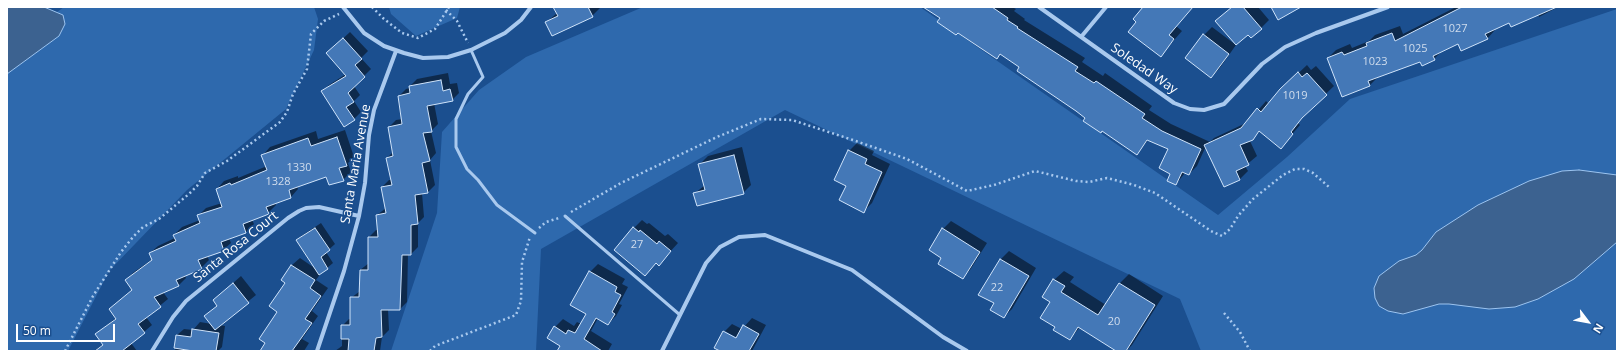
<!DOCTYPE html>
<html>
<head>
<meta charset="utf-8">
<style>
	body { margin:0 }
	#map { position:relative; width:1624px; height:358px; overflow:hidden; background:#1b4f8f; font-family:"Open Sans",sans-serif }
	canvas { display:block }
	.frame { position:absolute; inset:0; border:8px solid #fff; pointer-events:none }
	.north { position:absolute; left:1568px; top:302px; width:40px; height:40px; -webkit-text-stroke:3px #1b4f8f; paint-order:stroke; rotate:122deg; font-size:11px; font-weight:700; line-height:16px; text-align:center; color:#fff }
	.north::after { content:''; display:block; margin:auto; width:14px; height:18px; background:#fff; clip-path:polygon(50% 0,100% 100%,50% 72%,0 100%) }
	.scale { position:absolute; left:16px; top:324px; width:99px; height:18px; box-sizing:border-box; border:2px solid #fff; border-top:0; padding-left:5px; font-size:12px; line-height:14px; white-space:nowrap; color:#fff; -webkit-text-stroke:3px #1b4f8f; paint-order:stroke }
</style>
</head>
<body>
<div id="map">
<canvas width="1624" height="358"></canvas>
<div class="frame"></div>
<div class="north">N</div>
<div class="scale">50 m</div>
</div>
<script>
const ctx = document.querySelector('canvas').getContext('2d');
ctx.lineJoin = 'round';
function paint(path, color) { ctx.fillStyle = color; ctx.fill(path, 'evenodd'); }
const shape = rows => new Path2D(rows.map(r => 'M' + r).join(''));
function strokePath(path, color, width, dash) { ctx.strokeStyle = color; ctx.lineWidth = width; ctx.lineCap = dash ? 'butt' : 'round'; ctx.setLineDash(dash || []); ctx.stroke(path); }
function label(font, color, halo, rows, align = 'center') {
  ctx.font = font + ' "Open Sans",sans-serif'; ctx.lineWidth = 3; ctx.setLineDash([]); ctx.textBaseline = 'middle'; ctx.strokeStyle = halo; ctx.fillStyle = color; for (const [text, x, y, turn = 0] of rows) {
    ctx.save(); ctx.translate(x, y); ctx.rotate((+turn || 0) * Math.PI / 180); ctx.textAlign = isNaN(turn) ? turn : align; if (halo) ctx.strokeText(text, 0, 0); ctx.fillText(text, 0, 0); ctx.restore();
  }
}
paint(shape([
	[64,7,314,7,318,19,314,50,286,109,187,190,109,271,68,351,7,351,7,74,59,36,63,15,57,12],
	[389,7,460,7,457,18,416,36,391,14],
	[643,7,920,7,1218,215,1287,157,1350,99,1617,9,1617,351,1201,351,1180,299,785,110,541,249,536,351,391,351,437,213,442,132,479,90,526,57]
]), '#2e69ad');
const water = shape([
	[7,7,44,7,63,15,65,24,59,36,7,74,7,7],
	[1579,170,1617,175,1617,242,1574,279,1538,299,1515,307,1489,309,1449,304,1439,304,1403,314,1388,311,1379,306,1375,298,1374,288,1379,276,1399,261,1416,255,1422,250,1436,232,1478,205,1529,181,1562,171,1579,170]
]);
paint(water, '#3c6290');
strokePath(water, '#9cc4f0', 1);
paint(shape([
	[557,7,600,7,600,8,592,16,547,22,557,13],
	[925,7,1012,7,1016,9,1014,11,1025,19,1024,20,1085,58,1082,62,1103,76,1105,73,1152,106,1149,110,1171,124,1210,142,1214,138,1248,122,1266,101,1269,104,1290,81,1307,65,1311,70,1316,66,1334,86,1308,111,1298,123,1300,125,1281,147,1260,131,1250,141,1257,156,1245,166,1248,171,1240,179,1224,186,1206,146,1197,166,1189,174,1185,173,1176,184,1171,173,1169,149,1149,139,1137,153,1021,67,1001,54,997,57],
	[1144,7,1193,7,1176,26,1182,31,1161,55,1138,21],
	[1232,7,1258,7,1269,20,1261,28,1248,33,1217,21],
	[1456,7,1558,7,1539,17,1538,14,1510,22,1494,29,1495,30,1487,39,1458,42,1442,51,1434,59,1420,61,1378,77,1370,85,1343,96,1328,58,1336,50,1350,44,1352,48,1369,41,1375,35,1400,26,1403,34],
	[1212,27,1236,45,1219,69,1211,77,1204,35],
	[350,32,368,51,361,58,371,69,354,86,360,95,354,101,361,112,354,119,323,92,329,85,346,74,334,47],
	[448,73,450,84,457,83,459,93,452,100,434,103,438,124,431,131,436,153,430,160,435,185,428,192,422,193,424,217,418,223,418,247,411,254,408,254,407,302,400,309,388,309,389,330,382,337,380,351,335,351,342,346,342,326,349,319,351,319,351,298,360,291,360,270,369,263,369,237,376,230,378,230,377,215,386,208,382,187,389,180,392,180,387,158,393,152,389,127,396,120,403,119,399,96,406,89,410,88,410,86,417,79],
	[345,130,354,157,348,163,351,172,343,180,327,175,297,186,298,189,291,197,275,202,276,205,268,213,252,220,254,224,246,232,229,238,231,243,223,250,207,256,209,260,201,268,185,275,186,278,178,286,163,292,168,299,146,317,152,325,131,343,137,351,94,351,104,344,97,334,117,317,110,309,133,289,126,280,134,272,153,259,150,253,158,246,175,238,174,235,182,227,200,220,198,216,206,208,222,203,217,189,224,181,238,176,238,178,267,166,263,155,270,147,316,131,318,139],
	[857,143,874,151,872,155,890,164,872,203,864,211,847,185,849,151],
	[742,147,751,185,743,193,694,194,705,185,700,164,708,156],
	[642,220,647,224,649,223,665,236,668,234,678,243,659,264,634,228],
	[951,221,987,243,970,270,962,278,943,258,930,250,943,229],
	[321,223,335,244,326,252,333,263,321,273,316,280,328,288,312,311,318,316,302,339,309,343,304,351,261,351,267,342,278,311,286,282,282,280,292,265,300,258,316,269,297,240,303,235],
	[1009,251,1036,268,1012,309,1004,317,995,303,1001,259],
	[598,264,625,279,622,284,628,287,619,304,622,305,616,316,608,324,598,318,591,331,612,344,608,351,558,351,561,346,555,327,563,319,574,326,577,322,581,324,587,313,590,272],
	[1064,271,1074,277,1070,282,1106,305,1120,283,1129,274,1163,296,1132,345,1126,351,1118,351,1080,327,1070,339,1056,326,1052,302,1054,280],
	[241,276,256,295,219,325,225,326,222,347,218,351,175,351,177,335,184,329,193,330,200,322,212,324,206,316,218,305,214,300],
	[752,318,766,325,752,351,722,351,716,347,724,332,732,324,742,329],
	[725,331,741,340,740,341,725,333]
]), '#0007');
const building = shape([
	[553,7,588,7,593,17,552,36,545,22,558,16,553,7],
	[923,7,992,7,1008,18,1007,20,1018,27,1017,28,1078,67,1075,71,1094,83,1096,81,1145,114,1142,118,1162,131,1201,149,1189,175,1182,172,1176,185,1167,181,1170,174,1159,168,1168,149,1147,140,1137,155,1102,131,1101,133,1083,121,1085,118,1076,111,1017,71,1019,67,1000,54,997,59,958,33,956,35,937,22,940,18,923,7],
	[1143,7,1193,7,1169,35,1174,39,1161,57,1128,32,1136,22,1133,19,1143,7],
	[1232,7,1243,7,1262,29,1251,38,1248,35,1236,45,1215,21,1232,7],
	[1271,7,1301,7,1278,20,1271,7],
	[1462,7,1557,7,1511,27,1509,23,1485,34,1488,39,1461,51,1458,44,1433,56,1435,60,1422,66,1420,62,1368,81,1370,86,1342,97,1327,58,1342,52,1344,55,1367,46,1366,43,1392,33,1395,41,1462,7],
	[1203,34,1229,54,1211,78,1185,58,1203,34],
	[343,38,362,59,355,65,365,77,348,93,354,102,346,107,355,120,344,127,321,91,346,76,326,53,343,38],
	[1298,72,1302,77,1307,73,1327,95,1302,118,1291,132,1293,134,1281,149,1259,131,1253,140,1240,145,1249,165,1236,171,1240,180,1224,187,1204,145,1241,128,1257,108,1261,112,1280,89,1298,72],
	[441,80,443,91,450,89,453,101,427,106,432,132,423,133,430,161,422,163,428,193,415,195,418,224,411,225,411,255,402,255,400,310,381,310,382,337,376,338,374,351,348,351,349,339,341,339,341,325,350,325,350,297,359,297,360,270,368,270,368,237,378,237,376,215,386,213,381,187,392,185,386,158,393,156,388,127,402,124,398,96,410,93,409,86,441,80],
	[337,137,347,166,339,168,344,181,329,185,326,177,289,190,291,198,266,207,269,214,243,224,246,233,221,242,224,251,198,260,202,269,176,280,179,286,154,297,161,307,138,324,145,333,122,351,95,351,103,345,95,334,116,319,109,309,132,290,125,280,152,260,149,253,176,241,173,235,200,223,197,215,222,207,216,189,230,183,231,185,267,170,261,155,308,138,311,146,337,137],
	[848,150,867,159,865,164,882,172,864,213,839,200,846,186,834,180,848,150],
	[734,155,744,194,697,206,693,193,705,190,698,164,734,155],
	[633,227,639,232,640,230,657,244,659,241,671,251,659,266,656,263,645,276,614,250,633,227],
	[315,228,330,250,321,257,328,269,319,275,296,240,315,228],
	[942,228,980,252,963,279,938,264,941,258,929,250,942,228],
	[1000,259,1029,276,1004,318,990,310,994,303,978,295,1000,259],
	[291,265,315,280,310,288,321,296,305,319,312,323,292,351,260,351,265,343,259,339,277,312,269,306,285,283,281,280,291,265],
	[589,271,617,287,615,292,621,295,612,312,615,314,608,325,596,318,584,339,602,351,557,351,560,346,547,338,554,326,566,334,568,330,575,333,586,314,570,305,589,271],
	[1053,279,1065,286,1061,292,1098,315,1119,283,1155,305,1126,351,1116,351,1078,327,1070,340,1053,330,1055,327,1040,318,1050,302,1042,297,1053,279],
	[233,283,249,303,215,330,204,316,217,306,213,300,233,283],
	[743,325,759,334,749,351,720,351,714,348,723,331,736,338,743,325],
	[192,329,219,333,216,351,193,351,174,348,176,335,191,337,192,329]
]);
paint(building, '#4478b7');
strokePath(building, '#cfe3fa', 1);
strokePath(shape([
	[372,7,384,19,402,33,418,38,435,29,449,7],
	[446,10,457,21,468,43],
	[571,212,621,183,717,137,761,119,792,120,853,140,907,159,967,191,994,185,1035,171,1076,181,1089,182,1107,178,1134,185,1155,193,1211,231,1222,236,1230,229,1238,216,1253,199,1283,175,1295,169,1304,169,1313,173,1329,187],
	[539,228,546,222,559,218],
	[1224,313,1240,332,1250,351],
	[65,351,93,296,121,252,133,237,143,227,159,219,189,194,197,186,205,173,227,161,280,122,287,112,293,94,307,69,311,34,324,21,339,14],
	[430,351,435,346,516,315,521,301,522,262,530,237]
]), '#a9c9ee', 2.5, [2, 3]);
strokePath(shape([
	[471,50,483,77,468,94,456,119,456,147,467,169,478,180,497,205,535,233],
	[565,216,680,315]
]), '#a9c9ee', 3);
strokePath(shape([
	[343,7,364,33,384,46,404,53,423,58,448,57,471,50,505,33,521,20,531,7],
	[1039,7,1174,103,1190,109,1204,110,1224,104,1262,64,1285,47,1316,33,1388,7],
	[1081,37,1106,7],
	[152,351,173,317,186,301,288,218,299,211,306,208,319,207,359,216],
	[317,351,344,271,359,216,365,183,369,135,374,110,396,51],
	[662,351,706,263,720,247,739,237,765,235,852,270,943,337,967,351]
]), '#a9c9ee', 4);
label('11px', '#d0dded', null, [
	["1027",1455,29],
	["1025",1415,49],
	["1023",1375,62],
	["1019",1295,96],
	["1330",299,168],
	["1328",278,182],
	["27",637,245],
	["22",997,288],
	["20",1114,322]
]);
label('13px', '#fff', '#1b4f8f', [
	["Soledad Way",1144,69,35],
	["Santa Maria Avenue",356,164,-80],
	["Santa Rosa Court",236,247,-39]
]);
</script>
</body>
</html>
